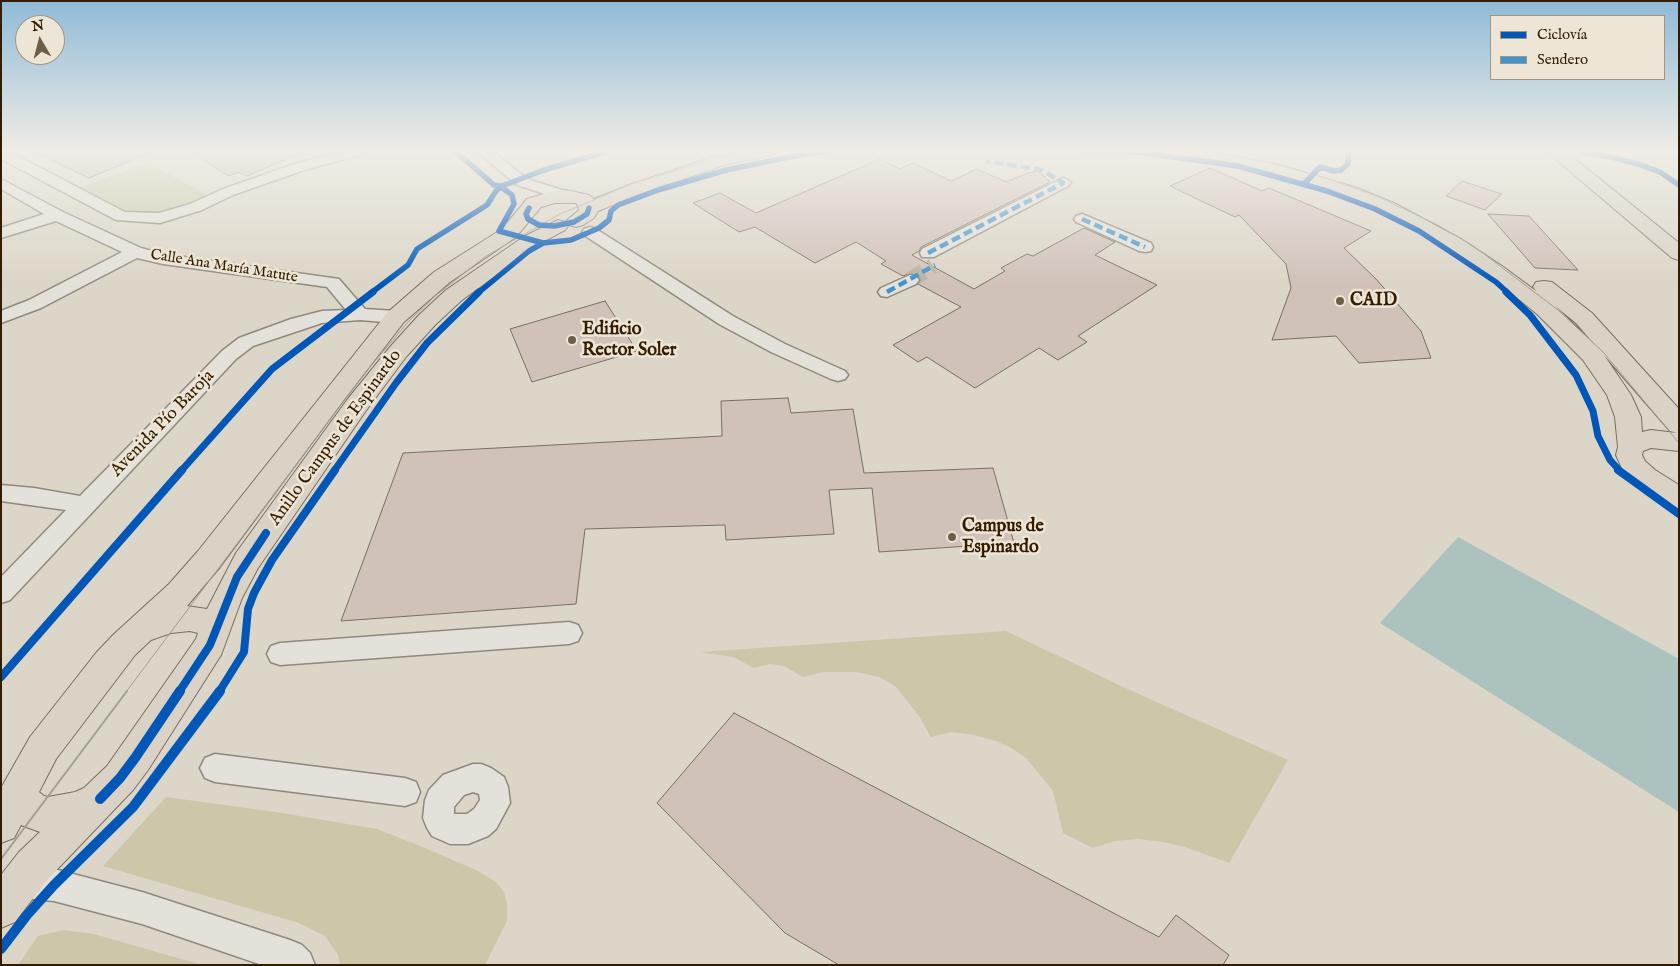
<!DOCTYPE html>
<html>
<head>
<meta charset="utf-8">
<style>
	body { margin:0 }
	#map { position:relative; width:1680px; height:966px; overflow:hidden; background:#dcd6c8; font-family:"IM FELL English",serif }
	canvas { display:block }
	.frame { position:absolute; inset:0; border:2px solid #331d00; pointer-events:none }
	.legend { position:absolute; left:1490px; top:15px; width:175px; height:65px; box-sizing:border-box; background:#ede6d6; border:1px solid #a39680; margin:0; padding:6px 9px; list-style:none; font-size:15px; color:#331d00 }
	.legend li { display:flex; align-items:center; gap:10px; height:25px }
	.legend b { width:25px; border:1px solid #a39680 }
	.north { position:absolute; left:15px; top:15px; width:50px; height:50px; box-sizing:border-box; background:#ede6d6; border:1px solid #a39680; border-radius:50%; rotate:352deg; font-size:14px; font-weight:700; line-height:20px; text-align:center; color:#331d00 }
	.north::after { content:''; display:block; margin:auto; width:18px; height:22px; background:#6e5e46; clip-path:polygon(50% 0,100% 100%,50% 72%,0 100%) }
</style>
</head>
<body>
<div id="map">
<canvas width="1680" height="966"></canvas>
<div class="frame"></div>
<ul class="legend">
<li><b style="height:6px;background:#0057b8"></b>Ciclovía</li>
<li><b style="height:6px;background:#3d94d0"></b>Sendero</li>
</ul>
<div class="north">N</div>
</div>
<script>
const ctx = document.querySelector('canvas').getContext('2d');
ctx.lineJoin = 'round';
function paint(path, color) { ctx.fillStyle = color; ctx.fill(path, 'evenodd'); }
const shape = rows => new Path2D(rows.map(r => 'M' + r).join(''));
function strokePath(path, color, width, dash) { ctx.strokeStyle = color; ctx.lineWidth = width; ctx.lineCap = dash ? 'butt' : 'round'; ctx.setLineDash(dash || []); ctx.stroke(path); }
function label(font, color, halo, rows, align = 'center') {
  ctx.font = font + ' "IM FELL English",serif'; ctx.lineWidth = 5; ctx.setLineDash([]); ctx.textBaseline = 'middle'; ctx.strokeStyle = halo; ctx.fillStyle = color; for (const [text, x, y, turn = 0] of rows) {
    ctx.save(); ctx.translate(x, y); ctx.rotate((+turn || 0) * Math.PI / 180); ctx.textAlign = isNaN(turn) ? turn : align; if (halo) ctx.strokeText(text, 0, 0); ctx.fillText(text, 0, 0); ctx.restore();
  }
}
paint(shape([
	[148,163,209,196,181,209,159,214,132,214,81,187],
	[1006,631,1134,692,1288,760,1229,863,1185,847,1163,842,1138,839,1115,841,1093,848,1063,833,1053,791,1027,759,1013,749,996,741,974,735,951,732,931,737,919,716,895,686,879,677,856,672,823,672,803,677,784,666,770,664,754,668,733,657,700,652],
	[166,797,276,812,377,829,423,847,478,871,496,882,504,892,507,905,507,921,485,965,340,965,338,955,325,936,299,923,103,866],
	[63,930,94,934,202,965,18,965,38,936]
]), '#cac8a8');
paint(shape([
	[1458,537,1679,659,1679,812,1380,623]
]), '#acc2be');
const building = shape([
	[30,150,157,150,89,178,30,150],
	[187,150,308,150,247,176,238,172,229,176,187,150],
	[880,159,900,169,913,163,951,181,977,169,1006,182,1028,173,1038,171,1050,182,921,247,919,251,912,255,974,289,1005,271,1001,268,1027,254,1033,256,1084,228,1115,242,1095,255,1157,285,1078,336,1087,342,1058,360,1039,348,975,388,927,357,918,362,893,345,961,307,918,284,921,280,918,275,910,273,903,276,881,264,886,261,856,242,815,263,755,227,739,232,693,203,720,193,756,213,880,159],
	[1210,168,1262,191,1269,188,1371,231,1344,248,1376,279,1421,331,1431,358,1359,363,1336,336,1272,340,1291,288,1286,264,1239,215,1235,217,1170,186,1210,168],
	[1462,181,1502,194,1485,210,1446,196,1462,181],
	[1488,214,1529,216,1578,270,1535,268,1488,214],
	[605,301,637,351,532,382,510,329,605,301],
	[788,398,791,413,853,409,864,473,993,468,1014,543,879,552,872,488,829,490,834,534,726,540,725,525,585,529,576,604,341,621,403,453,722,436,721,401,788,398],
	[734,713,1159,937,1176,915,1229,955,1223,965,839,965,785,933,657,803,734,713]
]);
paint(building, '#d0c1b9');
strokePath(building, '#766f63', 1);
strokePath(shape([
	[910,280,933,266]
]), '#bab1a0', 16, [16, 8]);
const minor = shape([
	[1,150,6,150,125,212,159,213,190,204,223,189,294,164,347,150,370,150,368,153,304,170,233,195,202,210,160,223,116,220,1,159,1,150],
	[475,150,491,150,527,179,572,193,575,196,572,199,567,201,517,185,475,150],
	[1063,178,1068,180,1071,183,1068,186,934,257,922,257,920,253,922,249,1063,178],
	[1,179,63,212,141,248,163,254,339,279,365,309,396,311,403,313,405,317,403,321,396,323,360,320,322,323,253,346,236,359,10,600,1,603,1,577,66,510,1,501,1,485,34,488,80,496,222,351,239,338,291,319,322,311,346,310,327,287,163,264,137,258,41,308,1,323,1,311,29,300,122,252,56,221,1,238,1,228,44,214,1,189,1,179],
	[1082,214,1151,243,1153,247,1151,251,1145,252,1139,251,1076,222,1074,219,1076,216,1082,214],
	[590,227,596,229,733,316,785,344,845,371,848,375,845,379,838,381,831,379,771,352,719,324,584,235,582,232,584,229,590,227],
	[910,275,916,276,919,280,916,284,887,297,881,296,878,292,881,288,910,275],
	[569,622,578,625,582,633,578,641,569,644,280,665,271,662,267,654,271,646,280,643,569,622],
	[215,754,405,778,416,782,420,792,416,802,405,806,215,782,205,778,200,768,205,758,215,754],
	[473,764,481,764,491,768,504,777,508,787,510,803,496,829,488,836,468,844,450,844,432,836,427,828,423,818,425,800,429,790,443,775,473,764],
	[473,792,479,794,480,800,474,809,467,814,454,814,454,807,464,795,473,792],
	[21,866,54,869,142,892,290,940,302,945,310,953,315,965,262,965,142,924,54,901,21,898,10,893,5,882,10,871,21,866]
]);
const major = shape([
	[747,150,779,150,776,154,724,165,643,193,598,211,594,218,583,225,576,227,569,225,566,221,578,211,579,208,576,203,555,203,541,207,516,237,450,282,404,322,343,401,220,567,187,606,207,609,236,553,347,400,390,347,419,315,446,290,525,236,558,220,565,222,568,226,565,230,539,244,462,300,435,325,406,357,365,412,258,568,242,598,221,655,148,770,133,790,47,880,15,922,1,928,1,875,19,852,40,832,21,825,14,838,1,843,1,788,30,737,96,653,113,635,169,584,198,551,388,312,434,272,502,229,527,199,553,191,567,190,589,195,594,199,629,185,713,157,747,150],
	[190,631,198,633,196,639,107,766,84,788,75,792,48,797,44,796,39,792,56,759,135,655,151,640,171,633,190,631],
	[1165,150,1201,150,1280,165,1357,188,1394,203,1461,239,1502,266,1536,291,1533,287,1536,282,1544,281,1552,282,1592,313,1679,409,1679,451,1651,448,1643,451,1642,455,1645,461,1655,470,1679,485,1679,509,1669,506,1635,484,1624,473,1616,455,1618,447,1615,417,1607,395,1583,360,1537,314,1488,274,1447,247,1416,230,1380,211,1343,196,1277,175,1174,155,1168,154,1165,150],
	[1555,306,1576,323,1595,345,1555,306],
	[1604,355,1670,431,1677,433,1651,430,1642,432,1641,417,1631,395,1604,355]
]);
const highway = shape([
	[1545,150,1564,150,1679,243,1679,260,1672,258,1545,150]
]);
strokePath(minor, '#8f887d', 3);
strokePath(major, '#766f63', 2);
strokePath(highway, '#766f63', 2);
paint(minor, '#e4e1da');
paint(major, '#d9d2c5');
paint(highway, '#d9d2c5');
strokePath(shape([
	[1207,150,1263,161,1326,178,1376,196,1436,224,1472,245,1558,310,1604,353,1679,443],
	[126,692,364,374,408,322,435,296,486,256,560,214,634,183,746,150]
]), '#a29d94', 1);
strokePath(shape([
	[1,859,127,691]
]), '#a29d94', 2);
strokePath(shape([
	[1082,219,1145,247],
	[928,253,1063,183,1042,170,986,161],
	[887,292,935,265]
]), '#3d94d0', 4.5, [9, 4.5]);
strokePath(shape([
	[454,150,494,185,500,186,512,195,514,204,499,231,543,243],
	[1077,150,1138,152,1238,166,1327,191,1375,209,1419,231,1496,282,1508,293],
	[1568,150,1607,156,1638,164,1660,172,1679,185],
	[1304,184,1320,167,1334,171,1341,170,1348,164,1349,150],
	[529,208,526,214,528,219,539,225,554,226,574,222,587,214,589,208],
	[371,293,408,265,417,249,487,205,496,191,502,186,544,170,611,150],
	[478,293,529,251,543,243,571,240,599,228,609,220,611,211,618,205,658,190,726,170,804,154,835,150]
]), '#0057b8', 5.5);
strokePath(shape([
	[1506,292,1530,315,1576,375,1593,411,1598,436,1610,460,1620,471],
	[181,471,272,369,373,292],
	[334,471,396,383,427,343,479,292]
]), '#0057b8', 7);
strokePath(shape([
	[1618,470,1679,514],
	[1,677,182,470],
	[179,692,210,645,237,577,266,533],
	[219,692,244,652,248,609,254,593,272,560,335,470]
]), '#0057b8', 8);
strokePath(shape([
	[100,799,120,778,135,758,180,691],
	[1,949,27,915,54,885,133,807,220,691]
]), '#0057b8', 10);
const sky = ctx.createLinearGradient(0, 0, 0, 285);
sky.addColorStop(0, '#90bad7');
sky.addColorStop(0.53, '#efede6');
sky.addColorStop(1, '#efede600');
ctx.fillStyle = sky;
ctx.fillRect(0, 0, 1680, 285);
for (const [x, y, r, color] of [
	[1340,301,5,"#6e5e46"],
	[572,340,5,"#6e5e46"],
	[952,537,5,"#6e5e46"]
]) { const dot = new Path2D(); dot.arc(x, y, r, 0, 2 * Math.PI); ctx.fillStyle = color; ctx.fill(dot); strokePath(dot, '#ede6d6', 2); }
label('15px', '#331d00', '#ede6d6', [
	["Calle Ana María Matute",224,267,9]
]);
label('bold 18px', '#331d00', '#ede6d6', [
	["CAID",1350,301],
	["Edificio",582,330],
	["Rector Soler",582,351],
	["Campus de",962,527],
	["Espinardo",962,548]
], 'left');
label('18px', '#331d00', '#ede6d6', [
	["Avenida Pío Baroja",163,424,-46],
	["Anillo Campus de Espinardo",336,438,-54]
]);
</script>
</body>
</html>
